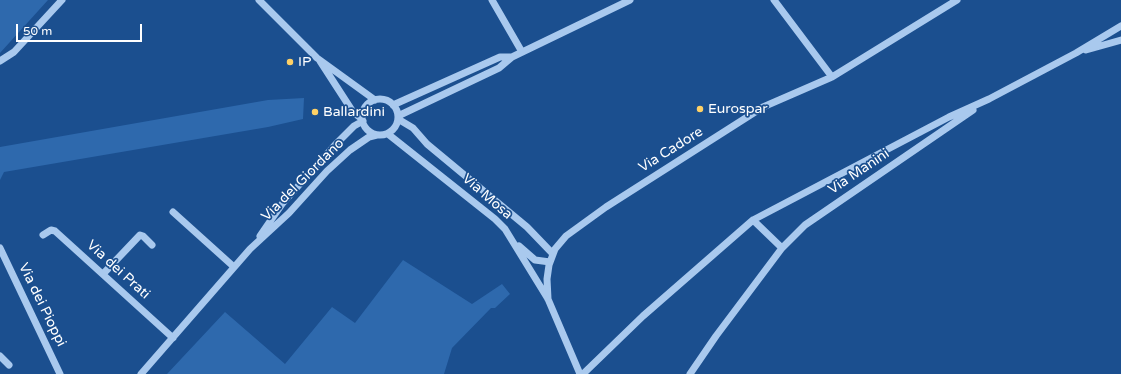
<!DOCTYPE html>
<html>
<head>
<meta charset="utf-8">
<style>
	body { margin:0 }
	#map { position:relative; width:1121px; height:374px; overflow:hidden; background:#1b4f8f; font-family:"Varela Round",sans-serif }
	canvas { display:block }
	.scale { position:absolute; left:16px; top:24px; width:126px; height:18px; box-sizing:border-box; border:2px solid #fff; border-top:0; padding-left:5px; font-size:12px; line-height:14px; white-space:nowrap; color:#fff; -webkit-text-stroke:3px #1b4f8f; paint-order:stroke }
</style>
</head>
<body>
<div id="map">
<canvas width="1121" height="374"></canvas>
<div class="scale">50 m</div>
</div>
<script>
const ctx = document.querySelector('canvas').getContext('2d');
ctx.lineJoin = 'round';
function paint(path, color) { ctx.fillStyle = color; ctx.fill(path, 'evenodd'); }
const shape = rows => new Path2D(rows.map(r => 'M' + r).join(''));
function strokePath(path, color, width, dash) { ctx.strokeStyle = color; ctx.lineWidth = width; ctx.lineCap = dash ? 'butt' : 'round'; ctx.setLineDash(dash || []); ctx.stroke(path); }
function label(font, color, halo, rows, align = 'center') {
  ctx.font = font + ' "Varela Round",sans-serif'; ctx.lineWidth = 3.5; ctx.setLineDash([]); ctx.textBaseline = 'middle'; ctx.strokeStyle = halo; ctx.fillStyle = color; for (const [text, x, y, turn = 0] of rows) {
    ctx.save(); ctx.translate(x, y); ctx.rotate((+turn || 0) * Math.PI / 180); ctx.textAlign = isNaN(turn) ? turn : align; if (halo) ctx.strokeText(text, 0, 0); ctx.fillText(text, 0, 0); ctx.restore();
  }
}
paint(shape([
	[0,0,48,0,0,53],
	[304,98,303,119,268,127,4,172,0,180,0,147,268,100],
	[403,260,472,304,502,284,510,294,495,308,491,308,452,348,444,374,167,374,225,312,285,364,332,307,355,323]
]), '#2e69ad');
strokePath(shape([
	[259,0,317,58,375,100],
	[492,0,522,52],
	[774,0,832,77],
	[1086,50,1121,40],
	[0,61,14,52,62,0],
	[320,61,353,112,362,119],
	'362 117a18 18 0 1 1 36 0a18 18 0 1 1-36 0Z',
	[393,105,500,57,512,57],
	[398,116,499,68,512,57,630,0],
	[398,119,413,128,427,144,527,227,553,254],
	[388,134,495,219,505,229,548,299,580,374],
	[173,212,234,267],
	[753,220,949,117,989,99,1076,53,1121,26],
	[43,235,51,230,55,231,173,338],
	[260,236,282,204,335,145,354,126,363,121],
	[519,246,535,260,550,262],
	[0,248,60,374],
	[103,274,140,235,143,236,152,245],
	[548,299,547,279,549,265,555,249,566,236,606,207,763,107,832,77,957,0],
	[0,356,9,365],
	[141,374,250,249,289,213,327,171,350,150,369,137,377,135],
	[583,374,643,316,753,220,782,248],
	[690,374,716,336,782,248,805,225,973,110]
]), '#a9c9ee', 7);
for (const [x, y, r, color] of [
	[290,62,4,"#ffd166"],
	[700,109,4,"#ffd166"],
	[315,112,4,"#ffd166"]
]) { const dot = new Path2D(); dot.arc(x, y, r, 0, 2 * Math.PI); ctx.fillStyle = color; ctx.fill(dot); strokePath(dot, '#1b4f8f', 1.5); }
label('14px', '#fff', '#1b4f8f', [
	["IP",298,62],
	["Eurospar",708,109],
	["Ballardini",323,112]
], 'left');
label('14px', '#fff', '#1b4f8f', [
	["Via Cadore",671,150,-32],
	["Via Manini",859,172,-34],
	["Via del Giordano",303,180,-45],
	["Via Mosa",487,197,41],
	["Via dei Prati",118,270,42],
	["Via dei Pioppi",42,305,64]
]);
</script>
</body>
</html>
